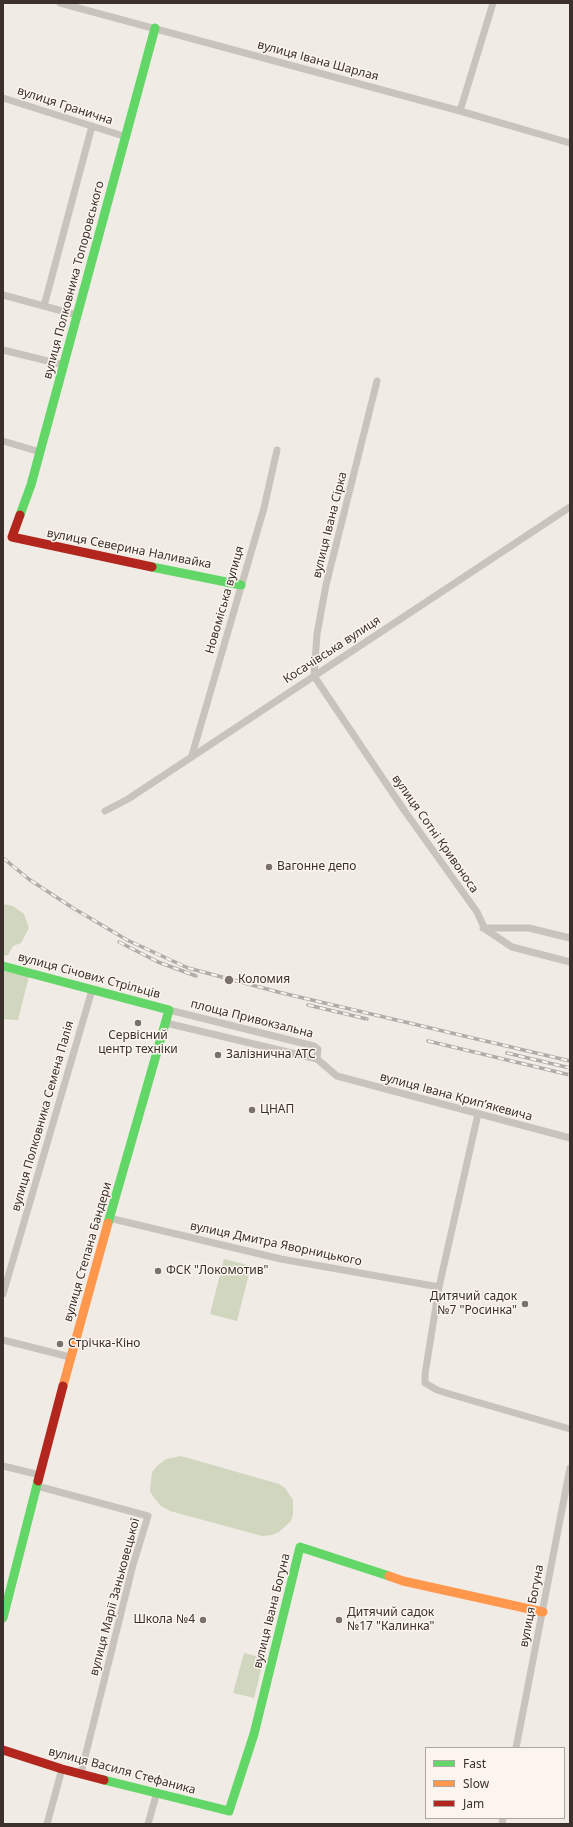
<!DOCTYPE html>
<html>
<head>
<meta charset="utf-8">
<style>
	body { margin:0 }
	#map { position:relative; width:573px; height:1827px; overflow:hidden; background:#f0ebe5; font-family:"Noto Sans",sans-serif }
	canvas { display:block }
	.frame { position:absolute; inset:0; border:4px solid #3b302b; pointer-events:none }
	.legend { position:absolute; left:425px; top:1747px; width:140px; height:72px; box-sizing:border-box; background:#fbf5ee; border:1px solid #aea6a0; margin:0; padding:5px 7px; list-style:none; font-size:12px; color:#3b302b }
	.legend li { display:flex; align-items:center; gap:8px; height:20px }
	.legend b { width:20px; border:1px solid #aea6a0 }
</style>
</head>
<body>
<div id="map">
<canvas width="573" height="1827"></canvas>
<div class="frame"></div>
<ul class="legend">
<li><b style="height:5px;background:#63d668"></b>Fast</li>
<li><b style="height:5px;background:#ff974d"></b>Slow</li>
<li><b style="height:5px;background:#b3261e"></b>Jam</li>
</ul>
</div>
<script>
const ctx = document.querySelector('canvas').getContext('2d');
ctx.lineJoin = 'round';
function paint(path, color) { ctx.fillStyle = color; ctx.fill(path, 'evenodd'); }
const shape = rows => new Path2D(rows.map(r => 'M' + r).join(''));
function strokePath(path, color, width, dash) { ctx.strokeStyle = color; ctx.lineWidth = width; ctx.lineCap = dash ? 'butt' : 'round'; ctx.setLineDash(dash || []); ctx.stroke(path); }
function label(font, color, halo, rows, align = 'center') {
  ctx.font = font + ' "Noto Sans",sans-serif'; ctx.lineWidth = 3; ctx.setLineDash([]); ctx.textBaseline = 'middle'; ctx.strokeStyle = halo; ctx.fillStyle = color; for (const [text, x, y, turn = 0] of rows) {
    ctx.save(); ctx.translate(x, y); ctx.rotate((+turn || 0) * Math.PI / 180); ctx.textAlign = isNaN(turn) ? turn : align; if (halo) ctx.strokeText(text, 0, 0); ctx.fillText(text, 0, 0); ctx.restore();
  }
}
paint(shape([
	[3,904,13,906,24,914,29,928,21,943,13,946,8,955,3,956],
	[3,971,29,976,18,1020,3,1019],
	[224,1259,251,1266,237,1321,210,1314],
	[181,1456,279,1484,285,1488,293,1500,293,1514,291,1521,279,1532,272,1535,262,1536,170,1511,161,1506,154,1498,150,1491,152,1472,158,1465,166,1459],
	[244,1653,264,1658,254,1698,233,1693]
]), '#d1d6bf');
strokePath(shape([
	[60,3,460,111,570,143],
	[3,98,120,135],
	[460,111,493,3],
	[3,295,77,315],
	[44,306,92,126],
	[3,350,64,365],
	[3,441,40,452],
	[314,676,404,810,477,912,485,929,512,947,570,962],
	[314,676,317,634,326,585,377,381],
	[192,755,264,508,277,450],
	[105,811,128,799,570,507],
	[483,928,529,928,570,938],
	[169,1010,314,1046,318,1049,317,1059],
	[166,1023,317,1059,337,1076,570,1138],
	[478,1114,439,1287,425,1374,425,1383,437,1390,453,1395,570,1429],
	[109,1218,281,1259,439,1287],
	[3,1294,92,990],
	[3,1340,70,1357],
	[3,1466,40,1475],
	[37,1486,148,1516,133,1565,81,1773],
	[516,1748,570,1468],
	[47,1824,62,1769],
	[148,1824,157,1792],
	[502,1824,503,1818]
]), '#c9c3be', 7);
strokePath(shape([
	[20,515,31,485,155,28],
	[152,567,241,585],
	[3,966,169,1010,108,1223],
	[3,1618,38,1481],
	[104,1780,229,1811,254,1734,300,1547,389,1576]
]), '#63d668', 9);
strokePath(shape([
	[63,1386,108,1223],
	[389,1576,403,1581,543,1612]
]), '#ff974d', 9);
strokePath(shape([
	[20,515,12,537,152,567],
	[38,1481,63,1386],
	[3,1750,62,1769,104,1780]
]), '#b3261e', 9);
const rail = shape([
	[3,858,30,880,73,908,127,940,188,968,278,992,570,1061],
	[119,942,158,962,196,976],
	[308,1005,367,1019],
	[428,1041,570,1075],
	[507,1053,570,1068]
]);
strokePath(rail, '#b1aca8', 3.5);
strokePath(rail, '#fbf5ee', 2, [6]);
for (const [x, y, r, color] of [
	[269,867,4,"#7a716c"],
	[229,980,5,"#7a716c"],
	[138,1023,4,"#7a716c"],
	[218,1055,4,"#7a716c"],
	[252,1110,4,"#7a716c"],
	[158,1271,4,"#7a716c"],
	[525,1304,4,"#7a716c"],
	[60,1344,4,"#7a716c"],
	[203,1620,4,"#7a716c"],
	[339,1620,4,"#7a716c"]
]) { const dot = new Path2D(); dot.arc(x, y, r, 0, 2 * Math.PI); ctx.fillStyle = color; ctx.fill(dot); strokePath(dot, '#fbf5ee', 1.5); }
label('12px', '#3b302b', '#fbf5ee', [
	["вулиця Івана Шарлая",318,61,15],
	["вулиця Гранична",65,106,18],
	["вулиця Полковника Топоровського",74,280,-75],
	["вулиця Івана Сірка",330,525,-76],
	["вулиця Северина Наливайка",129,549,11],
	["Новоміська вулиця",225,600,-74],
	["Косачівська вулиця",332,650,-33],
	["вулиця Сотні Кривоноса",435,834,55],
	["вулиця Січових Стрільців",89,976,15],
	["площа Привокзальна",252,1019,14],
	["вулиця Івана Крипʼякевича",456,1097,15],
	["вулиця Полковника Семена Палія",43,1116,-74],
	["вулиця Дмитра Яворницького",276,1244,12],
	["вулиця Степана Бандери",88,1252,-74],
	["вулиця Марії Заньковецької",115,1597,-75],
	["вулиця Богуна",532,1606,-79],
	["вулиця Івана Богуна",272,1611,-76],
	["вулиця Василя Стефаника",122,1771,15]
]);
label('12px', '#3b302b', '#fbf5ee', [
	["Вагонне депо",277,867],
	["Коломия",238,980],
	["Сервісний",138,1036,"center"],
	["центр техніки",138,1050,"center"],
	["Залізнична АТС",226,1055],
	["ЦНАП",260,1110],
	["ФСК \"Локомотив\"",166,1271],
	["Дитячий садок",517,1297,"right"],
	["№7 \"Росинка\"",517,1311,"right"],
	["Стрічка-Кіно",68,1344],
	["Дитячий садок",347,1613],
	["№17 \"Калинка\"",347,1627],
	["Школа №4",195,1620,"right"]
], 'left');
</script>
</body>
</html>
